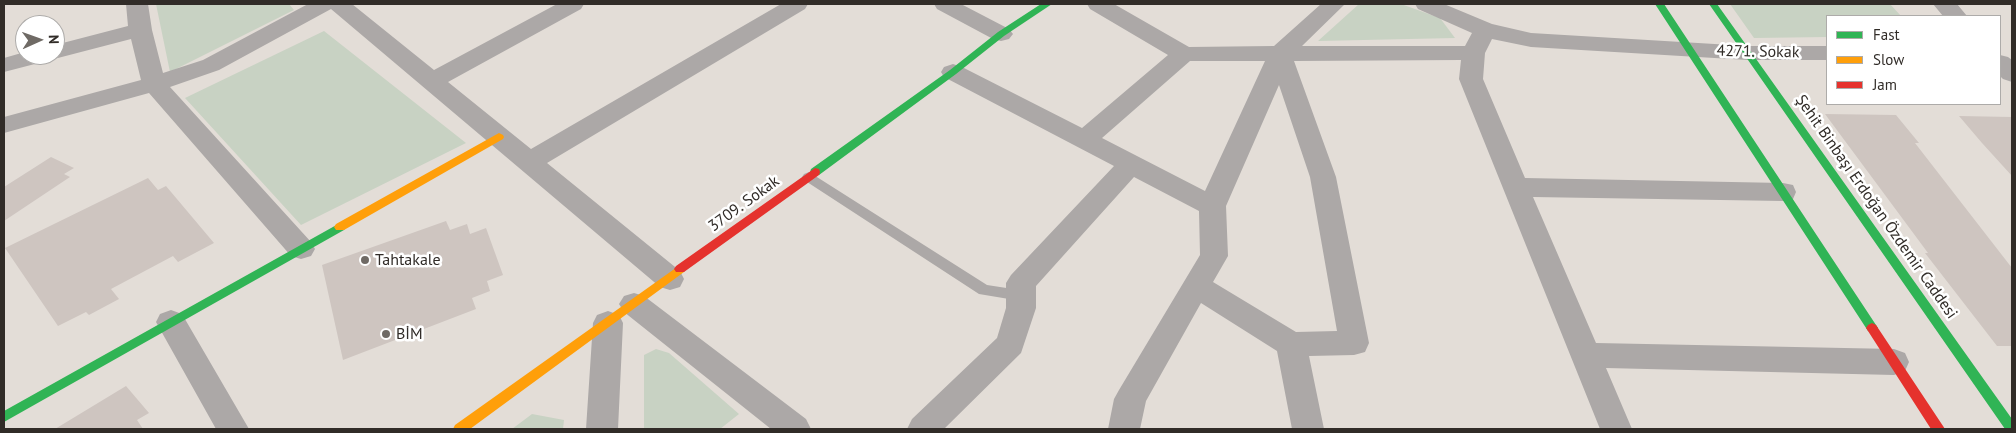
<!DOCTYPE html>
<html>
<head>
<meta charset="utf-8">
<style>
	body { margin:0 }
	#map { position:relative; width:2016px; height:433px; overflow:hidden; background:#e3ddd7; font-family:"PT Sans",sans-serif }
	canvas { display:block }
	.frame { position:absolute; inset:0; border:5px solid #312c28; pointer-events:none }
	.legend { position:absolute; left:1826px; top:15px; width:175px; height:90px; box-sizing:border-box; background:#fff; border:1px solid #adaba9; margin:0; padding:6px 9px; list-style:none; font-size:15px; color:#312c28 }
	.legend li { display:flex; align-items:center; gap:10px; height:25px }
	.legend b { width:25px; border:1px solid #adaba9 }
	.north { position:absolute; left:15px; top:15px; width:50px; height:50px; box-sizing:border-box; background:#fff; border:1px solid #adaba9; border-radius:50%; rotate:88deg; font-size:14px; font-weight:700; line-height:20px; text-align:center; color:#312c28 }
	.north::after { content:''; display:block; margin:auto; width:18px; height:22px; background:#6f6a65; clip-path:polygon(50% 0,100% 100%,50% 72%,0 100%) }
</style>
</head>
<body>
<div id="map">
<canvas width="2016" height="433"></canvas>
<div class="frame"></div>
<ul class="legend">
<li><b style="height:6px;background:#30b455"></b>Fast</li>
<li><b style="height:6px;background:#ff9f0a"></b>Slow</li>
<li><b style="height:6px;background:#e5322d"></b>Jam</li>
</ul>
<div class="north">N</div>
</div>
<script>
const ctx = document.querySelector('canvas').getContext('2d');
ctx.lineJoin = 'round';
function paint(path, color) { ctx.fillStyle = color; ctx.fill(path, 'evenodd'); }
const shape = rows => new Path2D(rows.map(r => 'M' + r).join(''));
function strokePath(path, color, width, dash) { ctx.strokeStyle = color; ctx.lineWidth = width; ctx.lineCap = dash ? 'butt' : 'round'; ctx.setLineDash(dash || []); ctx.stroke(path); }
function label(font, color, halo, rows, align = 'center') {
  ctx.font = font + ' "PT Sans",sans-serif'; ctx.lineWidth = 5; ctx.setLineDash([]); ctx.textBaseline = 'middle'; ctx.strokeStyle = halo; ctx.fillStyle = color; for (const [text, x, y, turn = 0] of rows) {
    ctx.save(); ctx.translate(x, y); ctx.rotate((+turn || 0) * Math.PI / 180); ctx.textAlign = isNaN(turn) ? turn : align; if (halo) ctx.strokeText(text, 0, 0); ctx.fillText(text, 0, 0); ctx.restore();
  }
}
paint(shape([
	[156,4,289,4,294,10,170,72],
	[1359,4,1401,4,1440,18,1455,38,1318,41],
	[1730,4,1890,4,1901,16,1827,16,1827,37,1754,38],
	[324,31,466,143,301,225,185,98],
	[656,349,669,353,739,414,720,429,644,429,644,355],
	[532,414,564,420,563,429,512,429]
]), '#c8d2c3');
paint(shape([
	[1825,114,1896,115,1919,143,1915,143,2012,268,2012,346,1997,346,1925,253,1928,253],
	[1959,116,2012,117,2012,176,1982,143],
	[51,157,74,168,64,174,70,177,4,221,4,187],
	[148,178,158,190,166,186,214,243,178,262,173,256,111,289,119,299,89,315,86,312,58,326,5,248],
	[446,221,450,230,467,224,470,234,486,228,503,275,487,281,490,291,472,298,476,309,343,360,322,265],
	[126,386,149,413,137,420,143,429,55,429]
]), '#cec5c0');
paint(shape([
	[809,172,987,285,1026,291,1028,295,1026,299,1021,301,979,294,804,180,802,177,804,174,809,172]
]), '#aca8a7');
paint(shape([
	[126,4,148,4,152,30,163,73,203,60,308,4,352,4,434,70,557,4,584,4,581,9,448,82,531,149,781,4,808,4,805,9,547,163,680,271,684,279,680,287,670,290,660,287,331,9,219,70,170,87,311,242,315,249,311,256,301,259,291,256,149,93,4,133,4,117,141,80,131,39,4,72,4,58,25,52,25,55,55,55,55,45,128,26,126,4],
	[934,4,961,4,1009,29,1013,34,1009,39,1001,41,993,39,937,9,934,4],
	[1087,4,1114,4,1189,47,1274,46,1321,4,1345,4,1302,46,1465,46,1472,33,1418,9,1415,4,1444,4,1492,24,1531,33,1748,46,1827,46,1827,60,1748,60,1531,47,1492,39,1485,53,1483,79,1525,178,1783,183,1793,185,1796,192,1793,199,1783,201,1533,197,1596,343,1894,349,1905,353,1909,362,1905,371,1894,375,1606,368,1632,429,1600,429,1459,79,1461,60,1294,61,1336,177,1369,343,1365,352,1354,355,1309,356,1324,429,1292,429,1277,351,1201,303,1146,401,1140,429,1108,429,1114,399,1119,390,1200,255,1199,211,1134,177,1036,286,1036,308,1021,353,944,429,907,429,912,419,997,338,1006,308,1006,283,1011,275,1114,166,944,77,941,72,944,67,953,64,962,67,1082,128,1168,55,1090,9,1087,4],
	[1190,61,1265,61,1205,191,1102,138,1190,61],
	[1279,85,1310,177,1337,331,1296,332,1213,282,1228,256,1226,206,1279,85],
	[1933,4,1957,4,1967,16,1943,16,1933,4],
	[2000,55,2008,57,2012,60,2012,82,2003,79,2000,76,2000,55],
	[634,293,644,296,806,419,811,429,771,429,624,312,619,304,624,296,634,293],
	[171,310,182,314,249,429,216,429,156,322,160,314,171,310],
	[608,311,619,315,623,323,618,429,586,429,593,323,597,315,608,311]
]), '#aca8a7');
paint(shape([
	[1041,4,1052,4,1004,36,956,74,819,175,811,175,810,172,811,169,950,70,998,32,1041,4],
	[1655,4,1664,4,1876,325,1878,328,1876,331,1872,333,1868,331,1655,4],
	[1709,4,1717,4,2012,419,2012,429,2005,429,1709,4],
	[340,223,344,224,346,227,344,230,4,422,4,411,340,223]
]), '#30b455');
paint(shape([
	[499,133,503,135,504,137,503,139,344,230,336,230,334,227,336,224,499,133],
	[680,265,684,266,686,269,684,272,470,429,453,429,455,425,680,265]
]), '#ff9f0a');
paint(shape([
	[815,168,819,169,820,172,819,175,684,272,676,272,674,269,676,266,815,168],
	[1872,323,1876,325,1945,429,1931,429,1868,331,1866,328,1868,325,1872,323]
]), '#e5322d');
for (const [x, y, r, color] of [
	[365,260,5,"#6f6a65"],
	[386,334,5,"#6f6a65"]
]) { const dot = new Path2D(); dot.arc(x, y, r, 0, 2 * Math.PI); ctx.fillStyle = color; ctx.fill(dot); strokePath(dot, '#fff', 2); }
label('16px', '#312c28', '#fff', [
	["4271. Sokak",1758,52,1],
	["3709. Sokak",744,204,-36],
	["Şehit Binbaşı Erdoğan Özdemir Caddesi",1876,207,55]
]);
label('16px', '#312c28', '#fff', [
	["Tahtakale",375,260],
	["BİM",396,334]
], 'left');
</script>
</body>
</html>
